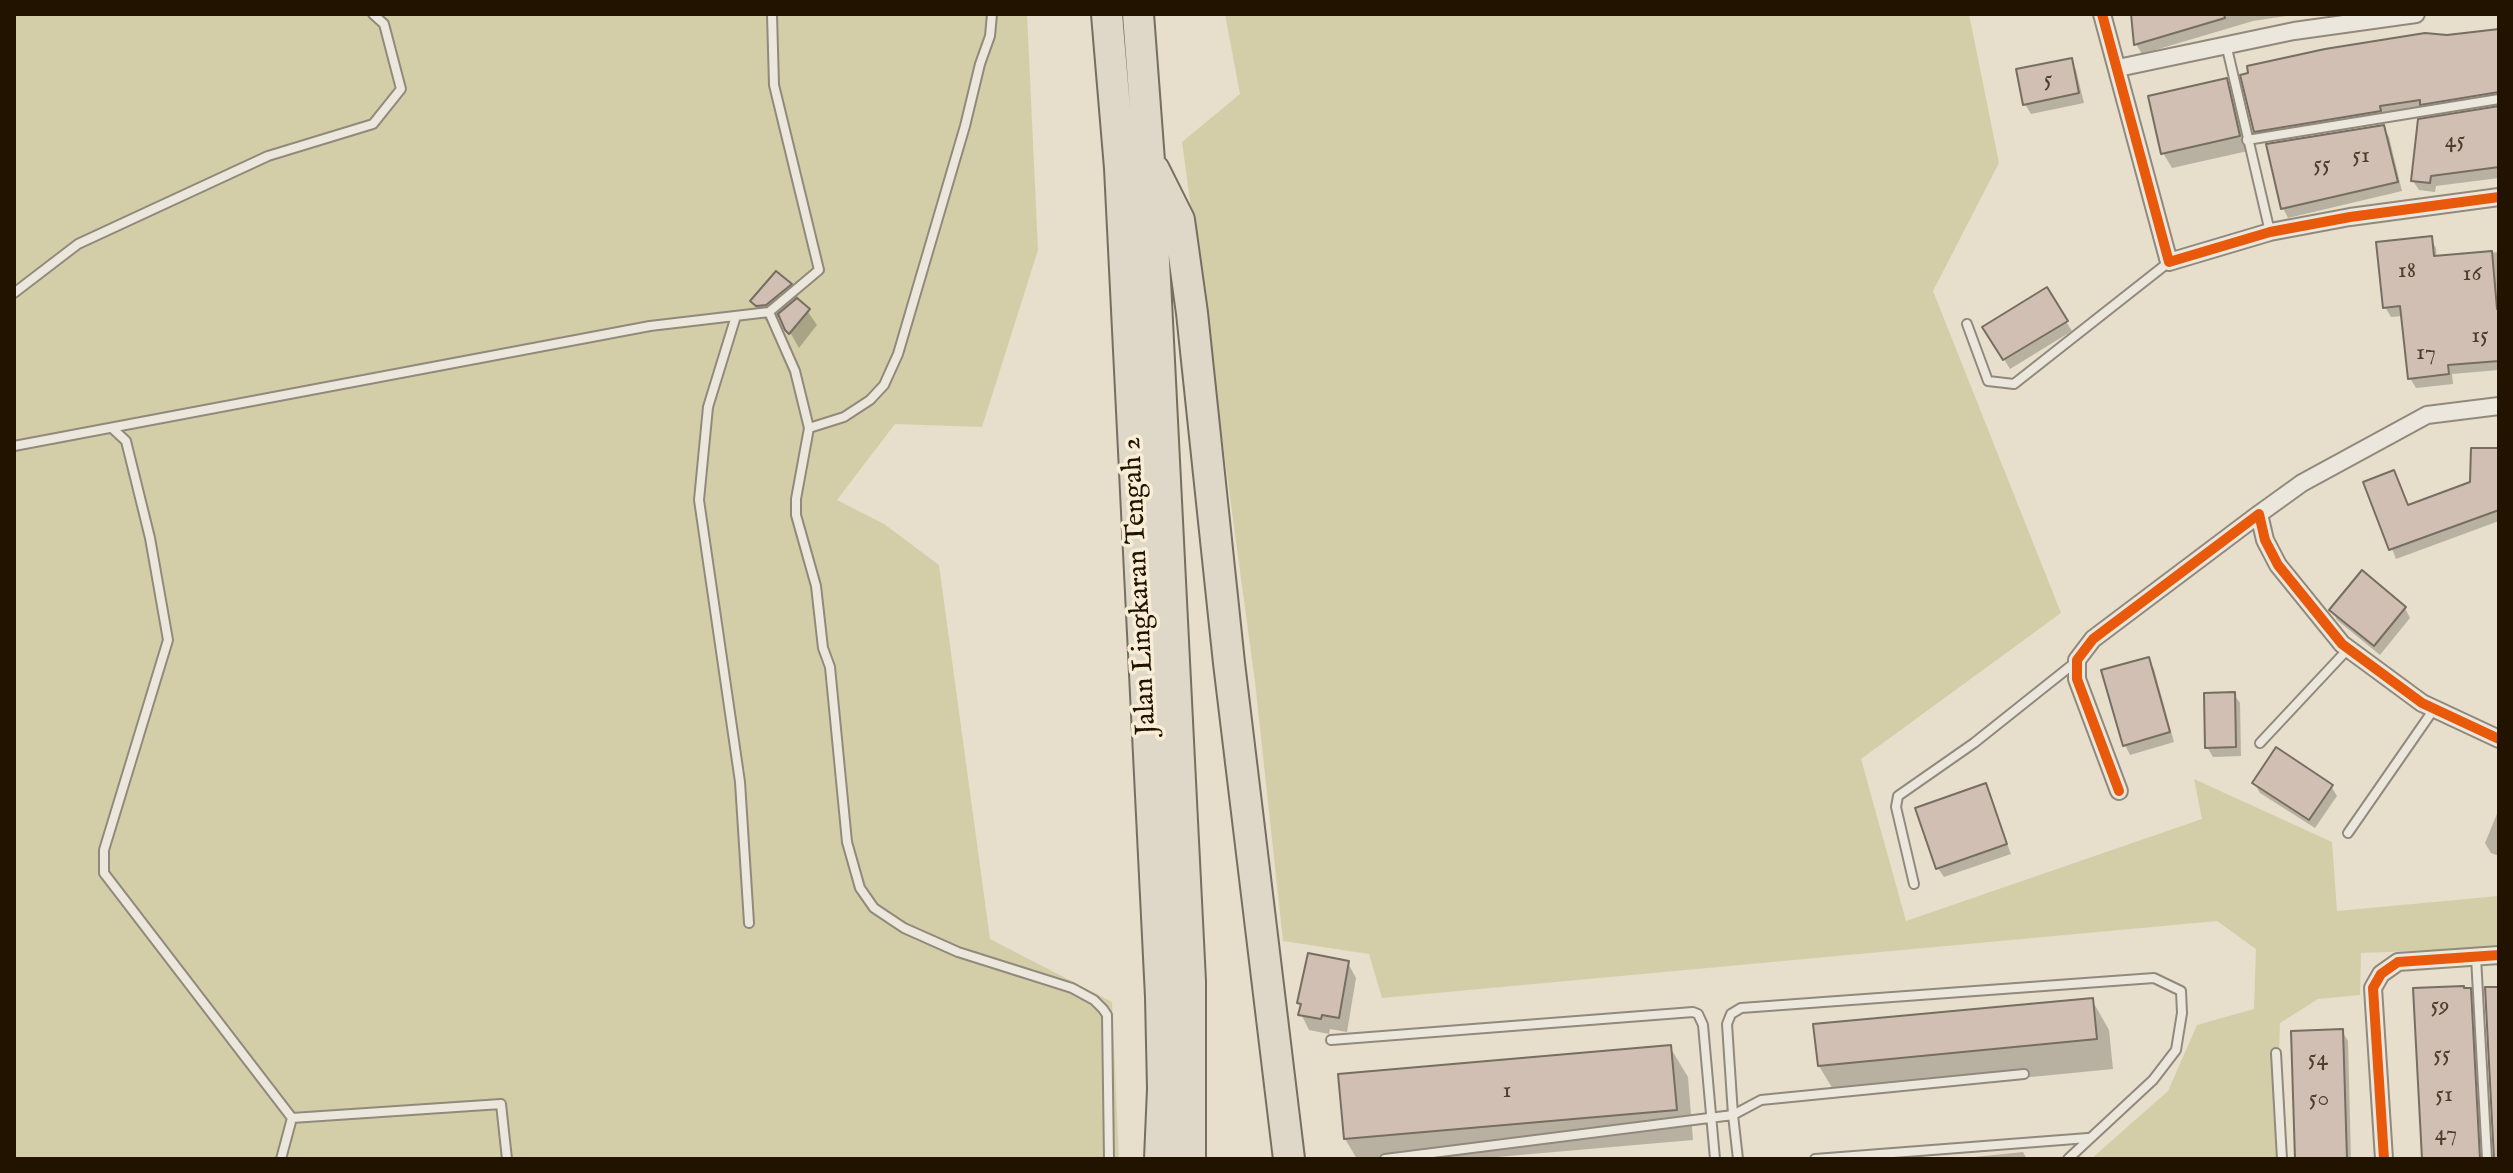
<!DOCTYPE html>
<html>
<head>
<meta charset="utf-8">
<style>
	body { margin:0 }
	#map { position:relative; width:2513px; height:1173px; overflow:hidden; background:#e7decb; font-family:"IM FELL English",serif }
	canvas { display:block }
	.frame { position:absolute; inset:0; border:16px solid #221300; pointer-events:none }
</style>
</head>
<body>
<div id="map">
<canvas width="2513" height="1173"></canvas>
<div class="frame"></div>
</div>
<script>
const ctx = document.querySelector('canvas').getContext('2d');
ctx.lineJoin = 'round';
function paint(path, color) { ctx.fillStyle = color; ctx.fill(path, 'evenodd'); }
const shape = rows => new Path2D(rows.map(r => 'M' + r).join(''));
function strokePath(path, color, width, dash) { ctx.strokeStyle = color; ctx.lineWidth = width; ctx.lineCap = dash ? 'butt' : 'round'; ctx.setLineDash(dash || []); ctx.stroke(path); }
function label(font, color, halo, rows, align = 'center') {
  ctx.font = font + ' "IM FELL English",serif'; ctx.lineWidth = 7; ctx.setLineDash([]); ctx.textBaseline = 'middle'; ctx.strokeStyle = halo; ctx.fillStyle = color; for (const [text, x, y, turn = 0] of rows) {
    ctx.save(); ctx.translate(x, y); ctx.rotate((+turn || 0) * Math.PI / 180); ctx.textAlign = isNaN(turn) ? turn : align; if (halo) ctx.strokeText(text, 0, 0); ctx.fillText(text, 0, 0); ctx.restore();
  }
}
paint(shape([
	[14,14,1027,14,1038,250,982,427,895,424,837,500,884,524,939,565,990,939,1112,1002,1119,1159,14,1159],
	[1225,14,1969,14,1999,163,1933,291,2061,613,1861,759,1906,921,2202,819,2194,779,2332,842,2337,911,2499,896,2499,948,2361,953,2360,995,2318,999,2280,1023,2276,1159,2091,1159,2168,1091,2197,1025,2254,1009,2256,949,2217,921,1382,998,1369,954,1283,941,1255,682,1182,142,1240,94]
]), '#d4cea8');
paint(shape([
	[2133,14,2300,14,2253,21,2142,54,2136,44],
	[2499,31,2499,102,2261,141,2256,131,2447,37],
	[2071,60,2076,70,2084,103,2031,114,2025,104],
	[2226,80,2235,96,2248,151,2172,168,2163,153],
	[2499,108,2499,178,2436,186,2435,192,2419,190,2413,181],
	[2383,127,2389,137,2402,191,2288,218,2283,208],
	[2430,238,2436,248,2437,258,2499,252,2499,370,2452,374,2453,384,2416,388,2410,378,2403,316,2391,317,2385,307],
	[791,287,817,325,799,348,780,315,775,320,766,321,752,302,779,292,779,297],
	[2046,290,2072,331,2010,369,1985,328],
	[2499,450,2499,521,2396,559,2366,483,2394,473,2408,507,2472,483],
	[2405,608,2410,618,2380,655,2337,620,2332,610],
	[2148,660,2154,669,2174,742,2130,755,2125,745],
	[2234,694,2240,703,2241,756,2213,757,2207,747],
	[2254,783,2331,786,2337,796,2315,828,2260,793],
	[1985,786,2011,854,1944,877,1938,868],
	[2499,809,2499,856,2491,853,2485,843],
	[1348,963,1356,978,1347,1032,1330,1029,1329,1034,1309,1030,1301,1014,1302,1008,1299,1003],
	[2470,990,2475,1000,2484,1159,2424,1159],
	[2092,1000,2109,1030,2113,1069,1837,1096,1819,1066],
	[2342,1031,2348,1041,2351,1159,2297,1159],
	[1670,1047,1688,1077,1693,1140,1474,1159,1357,1159,1345,1139],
	[2023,1152,2027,1159,1955,1159]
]), '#0003');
const building = shape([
	[2131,14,2224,14,2225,18,2134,45,2131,14],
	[2499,29,2499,92,2420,105,2420,100,2380,106,2381,111,2254,132,2240,75,2248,73,2247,66,2325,49,2425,33,2447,35,2499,29],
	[2072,58,2079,93,2023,105,2016,69,2072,58],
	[2227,78,2240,136,2161,154,2148,96,2227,78],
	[2499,106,2499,167,2431,176,2430,183,2411,181,2418,119,2499,106],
	[2384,125,2398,182,2281,209,2266,144,2384,125],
	[2432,236,2434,256,2492,251,2497,309,2499,309,2499,361,2448,365,2449,374,2408,379,2400,306,2383,308,2376,242,2432,236],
	[776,271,792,284,766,305,756,306,750,301,776,271],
	[2047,287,2068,321,2003,360,1982,327,2047,287],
	[797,298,810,309,789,334,785,330,778,314,797,298],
	[2471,448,2499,448,2499,510,2389,550,2363,482,2394,470,2408,505,2470,482,2471,448],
	[2362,570,2406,607,2374,646,2329,610,2362,570],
	[2149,657,2170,732,2123,746,2101,670,2149,657],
	[2235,692,2236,747,2205,748,2204,693,2235,692],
	[2276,747,2333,785,2309,820,2252,783,2276,747],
	[1986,783,2007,844,1936,869,1915,808,1986,783],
	[1308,953,1349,961,1339,1018,1322,1015,1321,1019,1298,1015,1301,1004,1297,1003,1308,953],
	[2464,986,2464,988,2471,988,2480,1159,2422,1159,2413,988,2464,986],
	[2485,987,2499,987,2499,1159,2494,1159,2485,987],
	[2093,998,2097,1039,1818,1066,1813,1024,2093,998],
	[2343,1029,2347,1159,2295,1159,2291,1031,2343,1029],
	[1671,1045,1677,1110,1344,1139,1338,1074,1671,1045]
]);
paint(building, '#d1bfb4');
strokePath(building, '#756e61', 2);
const lane = shape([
	[2226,44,2270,232],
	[2247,140,2499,99],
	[14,293,78,244,268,156,373,124,401,89,384,24,373,14],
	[769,312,795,371,809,428,796,499,796,515,816,586,823,648,830,667,847,842,860,888,874,908,904,928,958,952,1072,988,1094,1000,1103,1009,1107,1015,1109,1159],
	[736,316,708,407,699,500,740,782,749,923],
	[1967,324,1988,381,2014,384,2169,262],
	[112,428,126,441,150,538,168,640,104,850,104,873,292,1118,281,1159],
	[809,428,844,417,870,400,884,385,898,354,965,126,980,64,990,36,992,14],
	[14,446,650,326,769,312,819,270,774,85,772,14],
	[2260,743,2348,649],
	[2348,833,2434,709],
	[1914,884,1896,807,1898,796,1974,743,2077,661],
	[2476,957,2487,1159],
	[1331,1040,1693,1012,1698,1014,1703,1025,1715,1159],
	[2276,1053,2282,1159],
	[292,1118,501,1104,507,1159],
	[1385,1159,1733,1115,1727,1024,1731,1014,1741,1008,2154,978,2181,991,2182,1013,2176,1050,2153,1080,2068,1159],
	[1738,1159,1733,1115,1761,1100,2024,1074],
	[1815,1159,2088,1138]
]);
const street = shape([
	[2102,14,2169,262,2270,232,2350,217,2499,197],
	[2118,68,2294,31,2416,14],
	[2259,514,2302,483,2427,415,2499,406],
	[2119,791,2077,679,2077,660,2093,639,2259,514,2265,540,2278,565,2342,644,2422,703,2499,739],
	[2384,1159,2373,988,2381,974,2398,962,2499,955]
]);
const highway = shape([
	[1107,14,1120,168,1161,997,1163,1089,1160,1159],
	[1138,14,1149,161,1190,981,1190,1159],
	[1154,170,1179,220,1192,313,1229,663,1289,1159]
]);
strokePath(lane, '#91897c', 12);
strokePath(street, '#91897c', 20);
strokePath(highway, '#756e61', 34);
strokePath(lane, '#ece7dd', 8);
strokePath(street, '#ece7dd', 16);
strokePath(highway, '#dfd7c8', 30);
strokePath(shape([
	[2102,14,2169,262,2270,232,2350,217,2499,197],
	[2119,791,2077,679,2077,660,2093,639,2259,514,2265,540,2278,565,2342,644,2422,703,2499,739],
	[2384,1159,2373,988,2381,974,2398,962,2499,955]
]), '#e8590c', 10);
label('24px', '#4e3e2d', null, [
	["5",2048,81],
	["45",2455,142],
	["51",2361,157],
	["55",2322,166],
	["18",2407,272],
	["16",2472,275],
	["15",2480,337],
	["17",2426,354],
	["59",2440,1007],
	["55",2442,1056],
	["54",2318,1060],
	["1",1507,1092],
	["51",2444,1096],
	["50",2319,1100],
	["47",2446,1135]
]);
label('28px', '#221300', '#f8edd5', [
	["Jalan Lingkaran Tengah 2",1141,586,-93]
]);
</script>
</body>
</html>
